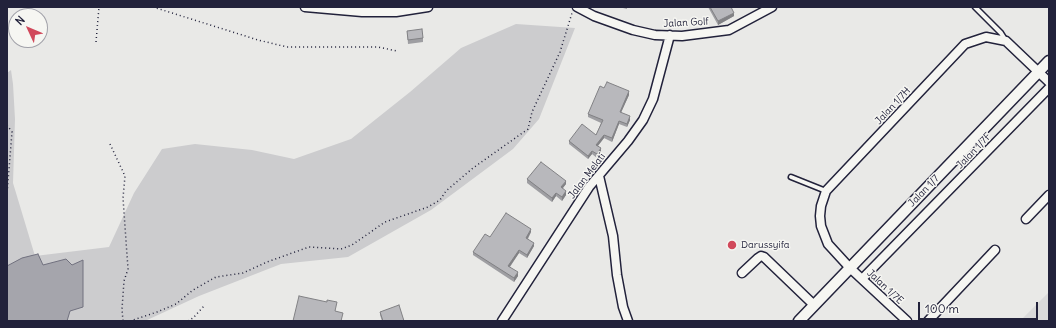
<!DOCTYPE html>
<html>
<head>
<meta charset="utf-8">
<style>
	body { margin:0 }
	#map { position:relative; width:1056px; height:328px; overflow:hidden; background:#e9e9e7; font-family:Delius,sans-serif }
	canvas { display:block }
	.frame { position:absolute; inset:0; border:8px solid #22223b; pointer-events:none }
	.north { position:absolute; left:8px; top:8px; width:40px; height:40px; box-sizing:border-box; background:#f6f6f2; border:1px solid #a1a1a9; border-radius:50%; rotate:314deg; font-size:11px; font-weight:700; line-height:16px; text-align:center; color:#22223b }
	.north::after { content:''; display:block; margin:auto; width:14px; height:18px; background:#d1495b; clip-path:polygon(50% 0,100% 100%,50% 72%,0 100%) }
	.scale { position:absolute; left:918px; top:302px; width:120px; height:18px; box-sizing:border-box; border:2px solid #22223b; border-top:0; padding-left:5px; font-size:12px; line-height:14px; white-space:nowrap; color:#22223b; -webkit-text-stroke:3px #f6f6f2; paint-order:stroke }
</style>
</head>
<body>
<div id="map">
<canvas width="1056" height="328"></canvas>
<div class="frame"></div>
<div class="north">N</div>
<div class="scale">100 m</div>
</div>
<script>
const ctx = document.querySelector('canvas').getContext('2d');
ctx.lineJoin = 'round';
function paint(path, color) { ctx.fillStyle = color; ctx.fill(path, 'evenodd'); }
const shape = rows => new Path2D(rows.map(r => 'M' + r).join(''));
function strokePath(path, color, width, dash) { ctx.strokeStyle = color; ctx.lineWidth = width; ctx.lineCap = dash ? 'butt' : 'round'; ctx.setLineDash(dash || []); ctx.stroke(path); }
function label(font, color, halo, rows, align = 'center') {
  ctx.font = font + ' Delius,sans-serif'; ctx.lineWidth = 3; ctx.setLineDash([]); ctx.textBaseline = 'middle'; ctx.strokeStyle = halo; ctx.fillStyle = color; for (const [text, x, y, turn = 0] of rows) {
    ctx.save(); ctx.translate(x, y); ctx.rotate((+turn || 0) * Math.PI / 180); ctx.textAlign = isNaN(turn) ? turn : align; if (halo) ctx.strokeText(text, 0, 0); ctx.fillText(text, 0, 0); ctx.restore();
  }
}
paint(shape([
	[1049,292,1049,321,1020,321]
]), '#dadada');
paint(shape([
	[516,24,575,28,539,119,513,149,431,210,348,257,281,264,199,296,145,321,7,321,7,73,11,70,13,84,15,119,13,183,35,256,109,247,134,193,162,149,195,144,252,150,294,159,351,139,410,92,461,48]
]), '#ccccce');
const water = shape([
	[38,254,43,265,66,259,72,265,83,260,83,307,70,311,67,321,7,321,7,266,22,258,38,254]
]);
paint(water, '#a5a5ac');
strokePath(water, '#71717f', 1);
const service = shape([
	[975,7,1001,33,1006,41],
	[791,177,826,191]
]);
const minor = shape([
	[305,7,362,12,396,12,428,7],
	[577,7,594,16,633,30,655,35,682,36,729,30,772,7],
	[599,176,613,236,617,275,623,307,628,321],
	[1026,219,1049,195],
	[742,273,758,258,761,256,764,257,814,305],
	[862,279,1049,88],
	[502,321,589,187,628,141,643,120,653,99,670,35],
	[907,321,850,268,828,244,821,226,820,216,821,206,826,191,965,44,986,37,1006,41,1049,82],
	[928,321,995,250]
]);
const tertiary = shape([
	[799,321,1049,61]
]);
strokePath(service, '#22223b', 7);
strokePath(minor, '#22223b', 11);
strokePath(tertiary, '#22223b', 13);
strokePath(shape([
	[153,7,258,40,287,47,378,47,397,51],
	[96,42,99,7],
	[7,125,12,132,7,194],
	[110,144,125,176,123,198,128,269,124,281,122,309,123,321],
	[130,321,157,312,176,304,193,290,216,277,243,273,267,262,309,247,341,249,352,245,385,222,428,207,440,200,446,191,473,168,528,129,532,112,560,52,572,13],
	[188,321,193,318,205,305]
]), '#22223b', 1.5, [1, 3]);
strokePath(service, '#f6f6f2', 4);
strokePath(minor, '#f6f6f2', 8);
strokePath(tertiary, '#f6f6f2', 10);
paint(shape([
	[619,7,627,7,627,9],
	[708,7,731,7,734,16,718,25],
	[407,31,423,38,423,42,408,44],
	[604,88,629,95,621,112,630,120,627,127,619,124,612,142,604,138,598,146,601,152,597,158,592,154,588,159,569,144,569,141,596,135,601,123,588,117,588,114],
	[527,179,566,184,563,188,566,195,562,201,556,196,552,202,527,183],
	[531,232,528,239,534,246,527,258,519,253,510,267,518,276,514,282,473,255,473,252],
	[380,312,404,321,382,321,380,315]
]), '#9e9ea2');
paint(shape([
	[734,13,734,16,718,25,718,21],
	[629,91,629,95,620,115,620,112],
	[630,116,630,120,627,127,627,124],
	[619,121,619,124,612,142,612,138],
	[604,135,604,138,596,148,596,145],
	[601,148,601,152,597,158,597,154],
	[592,151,592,154,588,159,588,156],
	[566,181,566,184,561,190,561,187],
	[566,191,566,195,562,201,562,197],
	[556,193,556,196,552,202,552,198],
	[531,229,531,232,526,241,526,238],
	[534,243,534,246,527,258,527,255],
	[519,250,519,253,508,269,508,266],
	[518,272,518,276,514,282,514,278]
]), '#818184');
const building = shape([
	[710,7,731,7,734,13,718,21,710,7],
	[422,29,423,38,408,40,407,31,422,29],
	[607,82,629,91,620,112,630,116,627,124,619,121,612,138,604,135,596,145,601,148,597,154,592,151,588,156,569,141,582,124,596,135,603,120,588,114,600,86,604,88,607,82],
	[541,162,566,181,561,187,566,191,562,197,556,193,552,198,527,179,541,162],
	[506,213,531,229,526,238,534,243,527,255,519,250,508,266,518,272,514,278,473,252,485,234,490,237,506,213],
	[299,296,327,302,327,300,337,302,335,311,343,313,341,321,293,321,299,296],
	[399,305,404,321,383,321,380,312,399,305]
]);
paint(building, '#b8b8bc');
strokePath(building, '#818184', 1);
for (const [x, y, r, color] of [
	[732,245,5,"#d1495b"]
]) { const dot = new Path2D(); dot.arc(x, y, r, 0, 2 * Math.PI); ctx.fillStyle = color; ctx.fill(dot); strokePath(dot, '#f6f6f2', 1.5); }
label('10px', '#22223b', '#f6f6f2', [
	["Jalan Golf",686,23,-3],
	["Jalan 1/7H",893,106,-47],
	["Jalan 1/7F",974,151,-46],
	["Jalan Melati",587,176,-53],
	["Jalan 1/7",924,191,-46],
	["Jalan 1/7E",885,287,43]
]);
label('10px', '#22223b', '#f6f6f2', [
	["Darussyifa",741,245]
], 'left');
</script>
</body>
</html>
